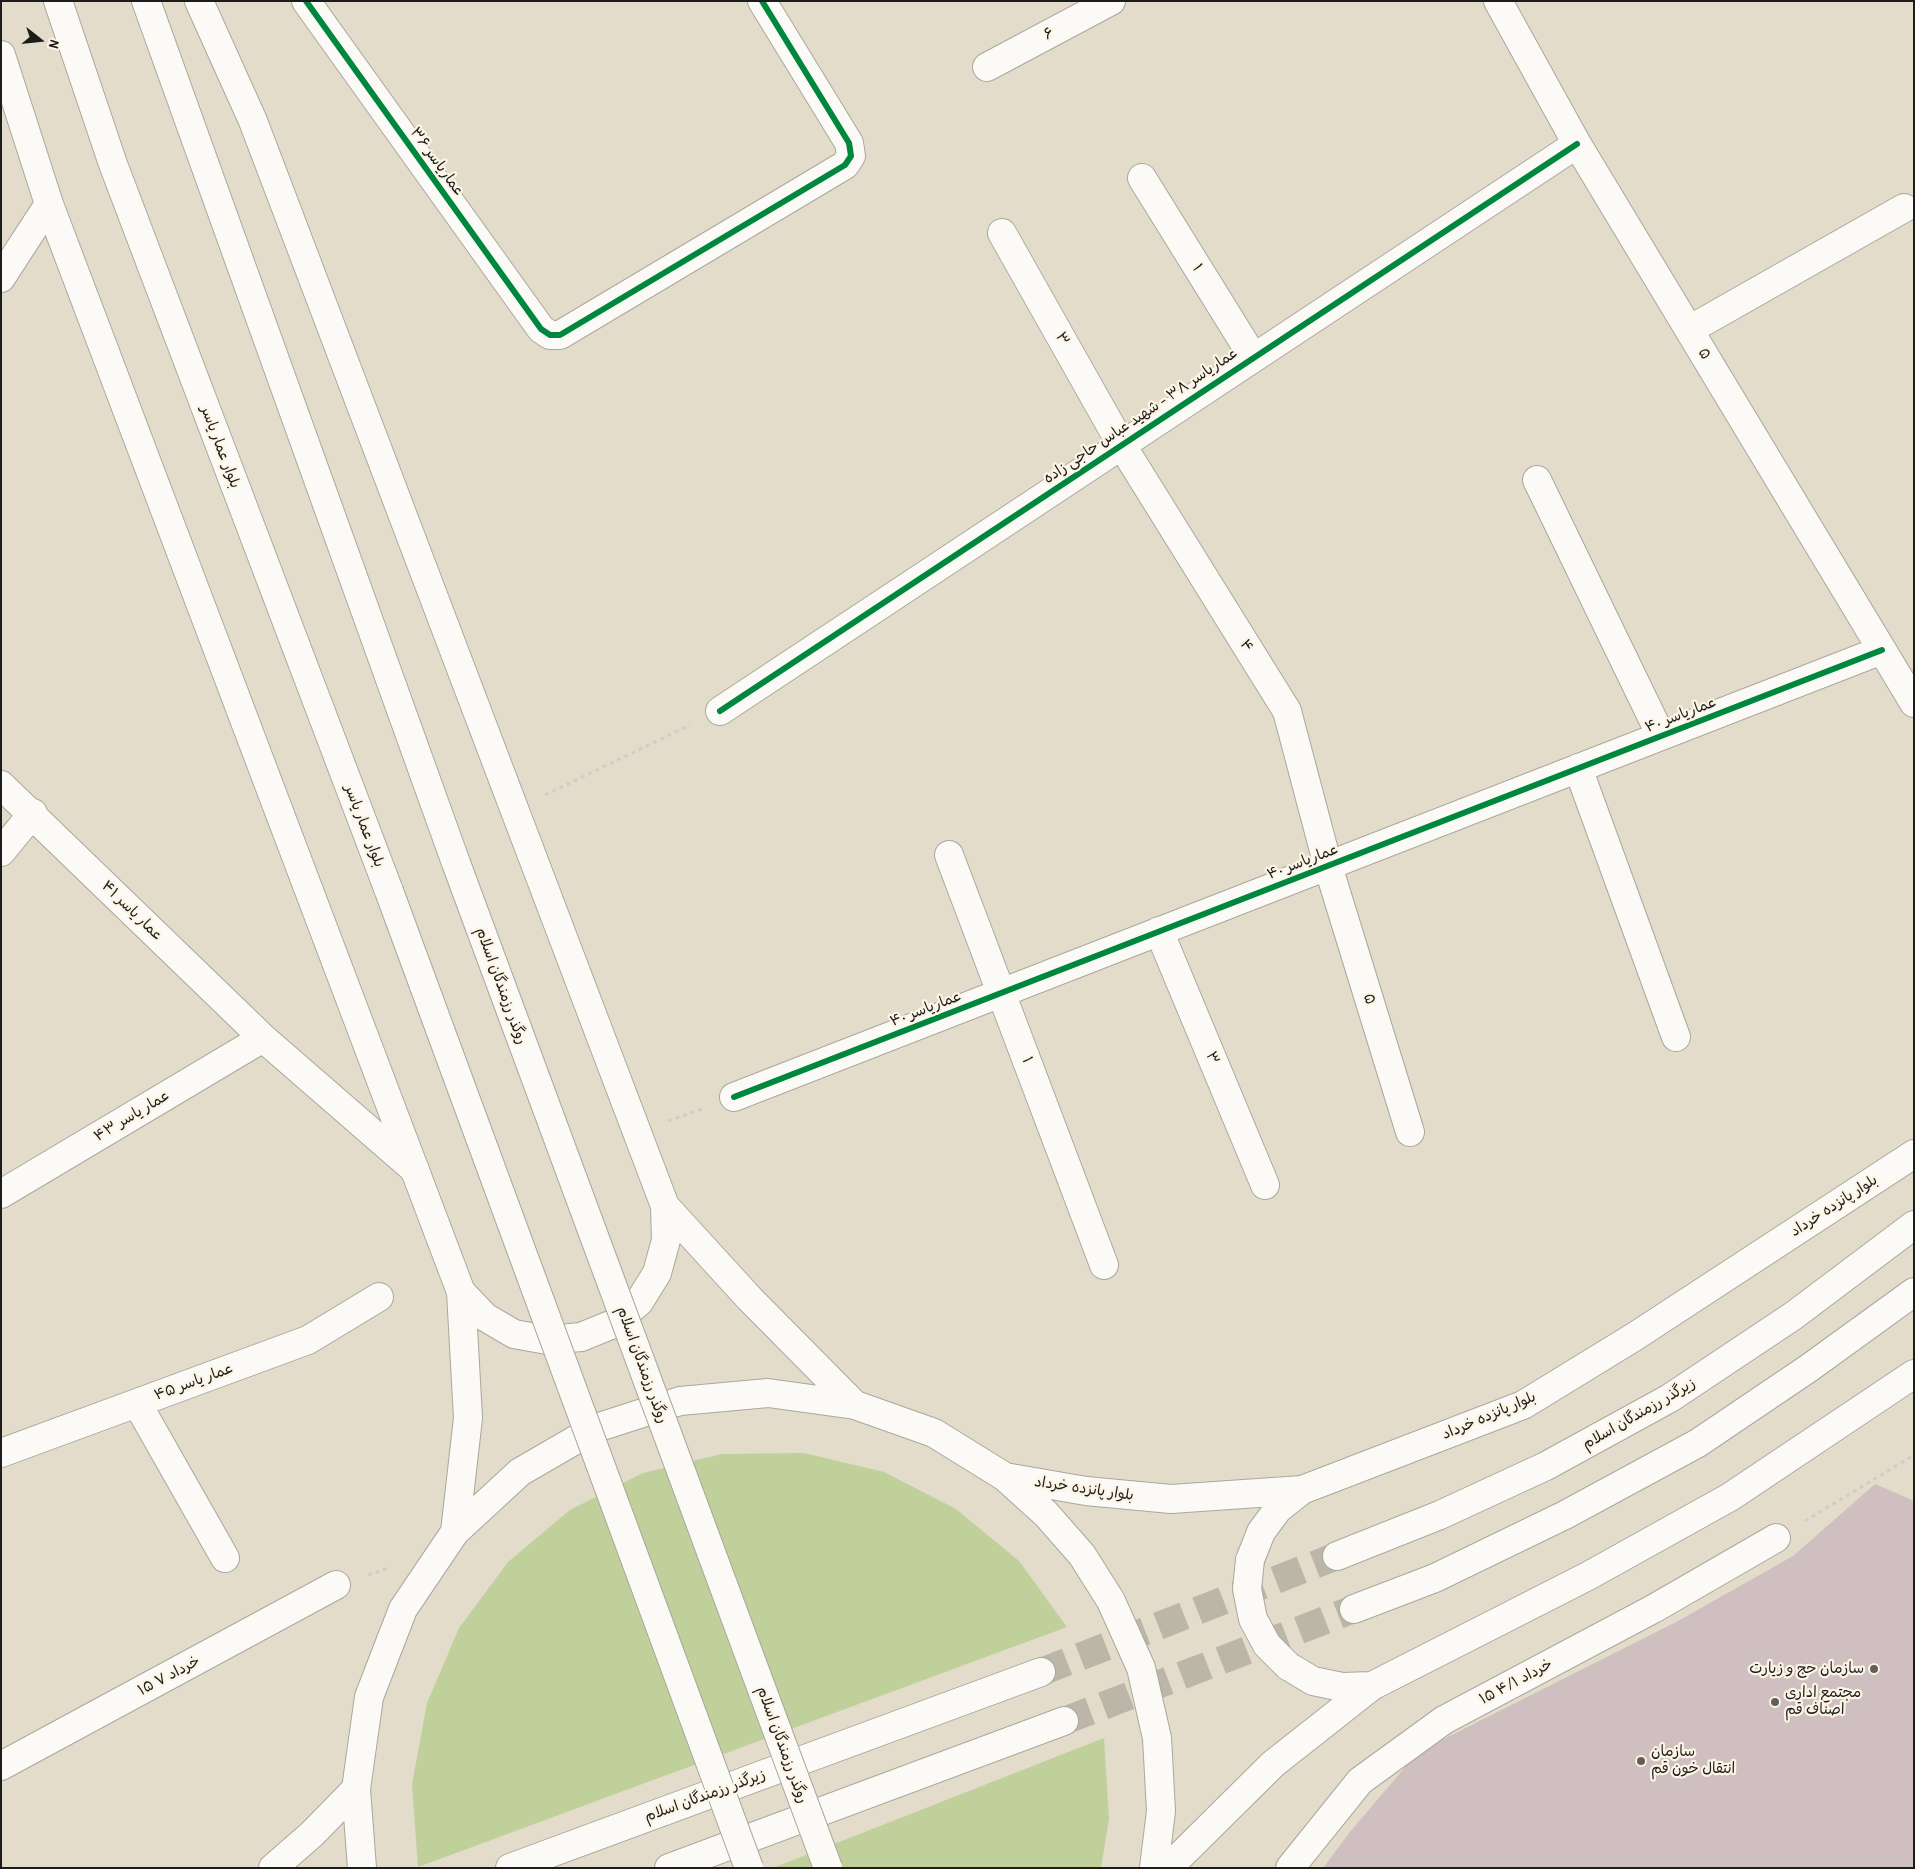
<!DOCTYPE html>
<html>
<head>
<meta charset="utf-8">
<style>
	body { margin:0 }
	#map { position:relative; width:1915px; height:1869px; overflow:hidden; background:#e3dccb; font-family:"Patrick Hand",sans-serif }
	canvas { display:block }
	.frame { position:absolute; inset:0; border:2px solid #1c1c1c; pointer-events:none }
	.north { position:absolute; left:15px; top:15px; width:50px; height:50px; -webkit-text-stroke:4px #fcf5e5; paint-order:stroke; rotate:106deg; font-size:14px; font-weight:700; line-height:20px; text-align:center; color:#1c1c1c }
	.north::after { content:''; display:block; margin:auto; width:18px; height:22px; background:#1c1c1c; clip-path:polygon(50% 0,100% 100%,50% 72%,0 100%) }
</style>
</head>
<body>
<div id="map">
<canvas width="1915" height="1869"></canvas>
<div class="frame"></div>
<div class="north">N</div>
</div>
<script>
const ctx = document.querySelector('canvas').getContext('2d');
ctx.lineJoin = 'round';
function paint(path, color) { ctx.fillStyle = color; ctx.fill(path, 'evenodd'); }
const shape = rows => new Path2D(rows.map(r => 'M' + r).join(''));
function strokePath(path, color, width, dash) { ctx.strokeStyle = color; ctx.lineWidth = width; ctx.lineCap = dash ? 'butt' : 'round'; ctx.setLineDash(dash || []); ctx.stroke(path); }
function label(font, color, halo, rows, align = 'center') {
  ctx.font = font + ' "Patrick Hand","Playpen Sans Arabic",sans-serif'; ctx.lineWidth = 4.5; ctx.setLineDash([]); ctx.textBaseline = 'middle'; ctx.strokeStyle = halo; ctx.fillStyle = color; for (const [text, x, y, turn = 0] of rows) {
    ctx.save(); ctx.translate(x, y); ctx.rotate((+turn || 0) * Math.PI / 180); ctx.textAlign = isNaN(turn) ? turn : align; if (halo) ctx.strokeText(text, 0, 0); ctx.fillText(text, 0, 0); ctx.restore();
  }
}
paint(shape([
	[804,1453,884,1472,956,1509,1019,1561,1067,1627,418,1867,412,1784,427,1703,459,1628,508,1562,570,1510,643,1473,722,1454],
	[1104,1738,1109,1819,1101,1868,773,1868]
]), '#bfd09a');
paint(shape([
	[1875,1484,1912,1500,1914,1503,1914,1868,1323,1868,1349,1833,1418,1752,1678,1621,1793,1556]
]), '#d0bfc0');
strokePath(shape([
	[1041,1672,1337,1556],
	[1064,1721,1354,1609]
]), '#bbb6a8', 28, [28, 14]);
const minor = shape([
	[306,1,541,329,550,335,560,335,845,165,851,156,849,143,762,1],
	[1498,1,1577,144,1914,703],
	[987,67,1111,1],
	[1142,178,1253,357],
	[1002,233,1121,444,1287,711,1328,866,1410,1132],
	[1,278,49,204],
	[1689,330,1904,208],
	[1537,480,1661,736],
	[720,711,1577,144],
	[1578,768,1676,1037],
	[1,785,263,1038,415,1170],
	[1,852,33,813],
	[949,855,1104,1265],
	[1159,931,1265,1185],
	[734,1097,1882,650],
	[1,1194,263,1038],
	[137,1403,225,1558],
	[1,1453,308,1340,379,1297],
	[1,1766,336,1585],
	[1290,1868,1360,1781,1444,1720,1653,1609,1776,1538]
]);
const major = shape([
	[58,1,113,164,389,891],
	[146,1,456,863],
	[199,1,253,121,665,1206,750,1299,855,1405],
	[1,55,49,204,461,1292,468,1418,455,1532],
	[461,1292,485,1317,514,1334,547,1340,581,1337,613,1324,639,1302,657,1273,666,1240,665,1206],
	[1005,1477,1086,1491,1171,1499,1302,1490,1523,1405,1634,1337,1914,1154],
	[1337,1556,1440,1515,1546,1466,1670,1398,1793,1316,1914,1225],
	[1250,1560,1261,1532,1278,1509,1302,1490],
	[1354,1609,1435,1578,1565,1515,1698,1443,1809,1368,1914,1292],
	[1288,1666,1313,1681,1342,1687,1372,1686],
	[273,1868,312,1834,356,1789],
	[362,1868,356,1789,369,1697,403,1609,455,1532,520,1472,596,1428,680,1401,768,1393,855,1405,934,1433,1005,1477,1046,1514,1082,1555,1111,1601],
	[510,1868,1041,1672],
	[669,1868,1064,1721],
	[1154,1868,1161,1811,1157,1738],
	[1168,1868,1273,1764,1372,1686,1588,1576,1730,1497,1914,1374]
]);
strokePath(minor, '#aba79c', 30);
strokePath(major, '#aba79c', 30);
strokePath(shape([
	[545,795,690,725],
	[668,1121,702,1109],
	[1805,1521,1914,1455],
	[368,1575,388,1568]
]), '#cfcdc8', 3, [4, 4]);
strokePath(minor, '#fbfaf7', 28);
strokePath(major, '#fbfaf7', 28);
const majorBridge = shape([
	[456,863,828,1868],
	[389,891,749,1868],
	[1250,1560,1247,1589,1253,1619,1267,1645,1288,1666],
	[1111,1601,1141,1668,1157,1738]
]);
strokePath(majorBridge, '#aba79c', 30, []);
strokePath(majorBridge, '#fbfaf7', 28);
strokePath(shape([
	[306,1,541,329,550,335,560,335,845,165,851,156,849,143,762,1],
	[720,711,1577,144],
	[734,1097,1882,650]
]), '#00873e', 6);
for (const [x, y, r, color] of [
	[1874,1669,5,"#625f59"],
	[1775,1702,5,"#625f59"],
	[1641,1761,5,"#625f59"]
]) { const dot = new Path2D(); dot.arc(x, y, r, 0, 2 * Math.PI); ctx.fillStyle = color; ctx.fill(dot); strokePath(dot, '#fcf5e5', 2); }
label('15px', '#1c1c1c', '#fcf5e5', [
	["۶",1049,34,-28],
	["عماریاسر ۳۶",437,162,54],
	["۱",1197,268,58],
	["۳",1062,339,61],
	["۵",1704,354,59],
	["عماریاسر ۳۸ - شهید عباس حاجی زاده",1141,416,-34],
	["بلوار عمار یاسر",220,447,69],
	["۴",1246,646,58],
	["عماریاسر ۴۰",1681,715,-21],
	["بلوار عمار یاسر",364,826,69],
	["عماریاسر ۴۰",1303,862,-21],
	["عمار یاسر ۴۱",132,911,44],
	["روگذر رزمندگان اسلام",501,986,70],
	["۵",1369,999,73],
	["عماریاسر ۴۰",926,1009,-21],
	["۳",1212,1058,67],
	["۱",1027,1060,69],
	["عمار یاسر ۴۳",132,1116,-31],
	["بلوار پانزده خرداد",1834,1206,-33],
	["روگذر رزمندگان اسلام",642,1365,70],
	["عمار یاسر ۴۵",194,1382,-20],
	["زیرگذر رزمندگان اسلام",1639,1414,-30],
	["بلوار پانزده خرداد",1489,1416,-23],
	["بلوار پانزده خرداد",1084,1489,8],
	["۱۵ خرداد ۷",169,1676,-28],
	["۱۵ خرداد ۴/۱",1516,1682,-28],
	["روگذر رزمندگان اسلام",782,1745,70],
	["زیرگذر رزمندگان اسلام",705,1796,-20]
]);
label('15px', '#1c1c1c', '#fcf5e5', [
	["سازمان حج و زیارت",1864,1669,"right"],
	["مجتمع اداری",1785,1693],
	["اصناف قم",1785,1710],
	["سازمان",1651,1752],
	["انتقال خون قم",1651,1769]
], 'left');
</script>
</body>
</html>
